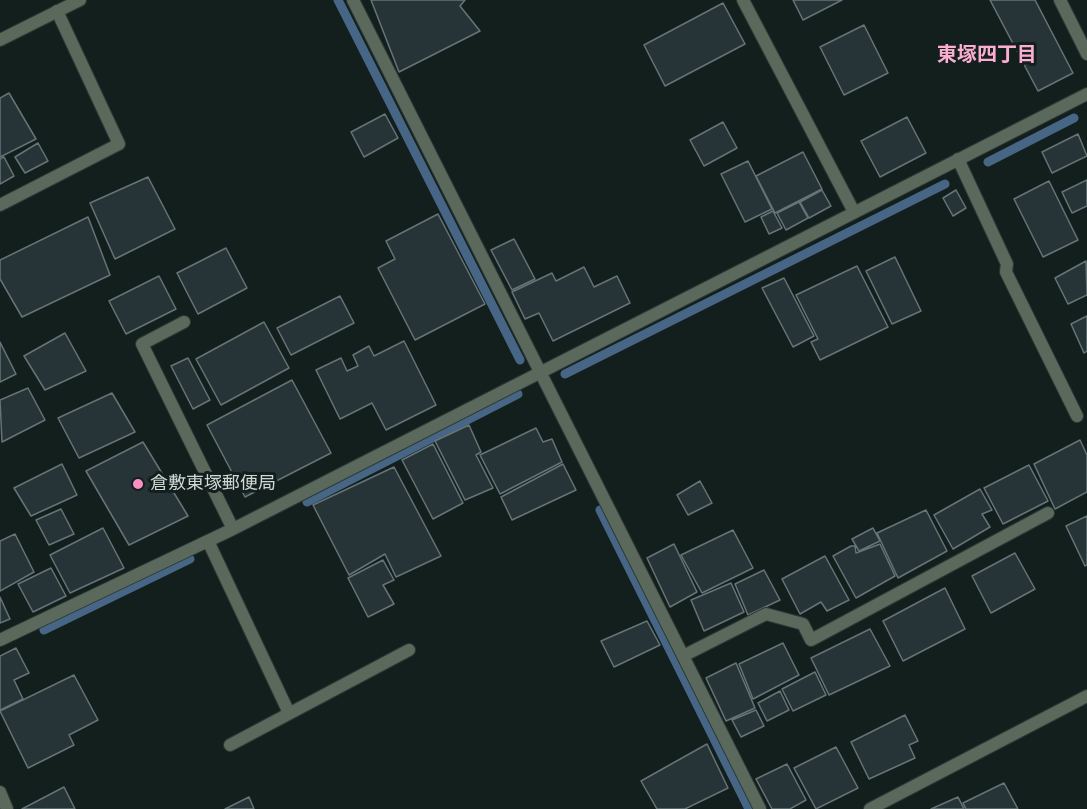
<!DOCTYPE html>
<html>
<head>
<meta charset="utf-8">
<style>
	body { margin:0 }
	canvas { display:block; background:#121f1c }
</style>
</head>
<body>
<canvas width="1087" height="809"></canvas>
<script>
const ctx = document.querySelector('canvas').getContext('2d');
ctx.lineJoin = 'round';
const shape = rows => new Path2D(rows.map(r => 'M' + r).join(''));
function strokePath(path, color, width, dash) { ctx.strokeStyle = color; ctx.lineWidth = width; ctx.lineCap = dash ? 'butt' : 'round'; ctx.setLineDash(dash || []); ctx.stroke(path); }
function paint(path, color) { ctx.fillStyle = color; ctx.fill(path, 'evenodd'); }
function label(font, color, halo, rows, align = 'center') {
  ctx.font = font + ' Cabin,"Noto Sans JP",sans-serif'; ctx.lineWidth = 6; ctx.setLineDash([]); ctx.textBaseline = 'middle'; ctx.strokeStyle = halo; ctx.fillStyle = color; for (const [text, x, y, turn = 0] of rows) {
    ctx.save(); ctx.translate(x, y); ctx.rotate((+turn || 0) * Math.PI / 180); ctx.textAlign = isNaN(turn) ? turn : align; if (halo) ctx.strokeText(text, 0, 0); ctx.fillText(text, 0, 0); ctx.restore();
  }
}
strokePath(shape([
	[338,0,520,360],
	[988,162,1074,118],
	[565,374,945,184],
	[307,502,518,394],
	[600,510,749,809],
	[44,630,190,559]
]), '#476686', 9);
const building = shape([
	[371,0,465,0,460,6,480,31,399,72,371,0],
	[793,0,842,0,803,20,793,0],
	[990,0,1035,0,1073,73,1038,91,990,0],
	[723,3,745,44,665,86,644,45,723,3],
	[864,25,888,73,844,95,820,47,864,25],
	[9,93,36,139,0,157,0,98,9,93],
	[385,114,398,138,364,157,351,132,385,114],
	[907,117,926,153,880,177,861,141,907,117],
	[723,122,737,148,704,166,690,140,723,122],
	[1078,134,1087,156,1052,173,1042,152,1078,134],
	[38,143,48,161,25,173,15,157,38,143],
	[803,152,822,189,775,213,756,176,803,152],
	[4,157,14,176,0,184,0,159,4,157],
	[748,161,772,209,745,222,721,174,748,161],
	[148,177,175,229,115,259,90,203,148,177],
	[1087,180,1087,206,1072,213,1062,192,1087,180],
	[1049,181,1078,240,1043,257,1014,199,1049,181],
	[822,190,831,206,809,218,800,202,822,190],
	[956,190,966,208,953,216,943,198,956,190],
	[799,202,808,218,786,230,777,213,799,202],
	[773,211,782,228,769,234,761,217,773,211],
	[438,214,485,304,415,340,378,268,395,259,386,241,438,214],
	[88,217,110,275,22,317,0,279,0,260,88,217],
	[514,239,535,279,512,290,491,250,514,239],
	[226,248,247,288,198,314,177,273,226,248],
	[895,257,921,311,892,324,866,271,895,257],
	[1086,261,1087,295,1068,304,1055,278,1086,261],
	[857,266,888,327,820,360,811,342,818,339,796,295,857,266],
	[584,267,594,287,617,276,630,303,553,341,539,313,525,319,512,292,552,273,556,281,584,267],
	[159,276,176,309,126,334,109,301,159,276],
	[784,278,814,336,793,347,762,288,784,278],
	[340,296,354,323,291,355,277,328,340,296],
	[1087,316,1087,351,1084,353,1071,324,1087,316],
	[264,322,289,368,221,405,196,359,264,322],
	[65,333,86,371,45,390,24,356,65,333],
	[404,341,436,405,386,430,372,403,340,419,316,370,341,358,347,371,358,366,353,355,369,346,374,356,404,341],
	[0,342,16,374,0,382,0,342],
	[188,358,210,400,193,409,171,366,188,358],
	[292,380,331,453,245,497,207,425,292,380],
	[28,388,45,420,2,442,0,400,28,388],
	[112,393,135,432,79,458,58,418,112,393],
	[469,425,481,452,476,455,493,488,465,500,435,441,469,425],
	[536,428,543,442,552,439,562,462,500,494,480,455,536,428],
	[1080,440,1087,455,1087,492,1055,509,1034,464,1080,440],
	[143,442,188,516,129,545,86,471,143,442],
	[433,444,463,503,433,519,402,460,433,444],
	[62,464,77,495,31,516,14,488,62,464],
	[563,464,576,490,512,520,501,497,563,464],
	[1029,465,1048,501,1003,524,984,488,1029,465],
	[394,467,441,556,396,577,385,554,349,575,313,505,394,467],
	[700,481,712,503,688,515,677,495,700,481],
	[980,489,992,510,982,514,990,527,953,549,934,515,980,489],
	[61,509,74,534,49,545,36,520,61,509],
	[926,510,947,551,898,578,877,533,926,510],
	[1087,516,1087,565,1085,566,1066,526,1087,516],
	[103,528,124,568,70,593,50,555,103,528],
	[873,528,880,541,859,551,852,539,873,528],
	[733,530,753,568,702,593,681,555,733,530],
	[15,534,34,572,0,591,0,541,15,534],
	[674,544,697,592,670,607,647,558,674,544],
	[880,544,895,576,856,598,833,556,851,546,855,546,856,553,880,544],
	[1015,553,1035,589,991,613,972,576,1015,553],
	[825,556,849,600,827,611,821,602,800,614,782,579,825,556],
	[383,560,394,580,383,585,394,604,368,617,348,578,383,560],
	[51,568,66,596,33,612,18,584,51,568],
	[764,570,780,600,748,615,735,584,764,570],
	[731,583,744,612,704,631,691,600,731,583],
	[945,588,965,629,903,661,883,621,945,588],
	[0,597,10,619,0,623,0,597],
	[647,621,660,645,614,667,601,641,647,621],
	[870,629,890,666,829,695,811,658,870,629],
	[783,643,799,675,753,699,739,664,783,643],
	[16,648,29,673,14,680,23,699,0,710,0,656,16,648],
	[736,663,755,708,726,721,706,678,736,663],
	[815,672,826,695,793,711,782,689,815,672],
	[74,675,98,720,69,735,74,745,28,768,0,711,74,675],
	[780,691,789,710,767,721,758,703,780,691],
	[756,710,764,726,741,737,732,720,756,710],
	[905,715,918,741,909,745,915,758,869,779,851,742,905,715],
	[707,744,728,788,685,809,657,809,641,781,707,744],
	[836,747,858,788,816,809,794,768,836,747],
	[787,764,806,800,790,809,772,809,756,779,787,764],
	[1004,783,1018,809,966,809,963,803,1004,783],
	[64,787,75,809,22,809,64,787],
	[249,797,254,809,225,809,249,797],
	[958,797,964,809,931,809,958,797]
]);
paint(building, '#273437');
strokePath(building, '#667478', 1.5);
const lane = shape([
	[0,205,119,144,57,11]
]);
const street = shape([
	[353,0,760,809],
	[743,0,854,212],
	[1060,0,1087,54],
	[0,40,80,0],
	[958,159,1007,264,1006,272,1077,416],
	[184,322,142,344,233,529],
	[208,541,289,713],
	[0,640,233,529,1087,94],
	[683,656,766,614,803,624,811,640,1048,513],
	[230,745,409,650],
	[0,792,7,809],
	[870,809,1087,696]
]);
strokePath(lane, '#2d3936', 14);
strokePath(street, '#2d3936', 14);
strokePath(lane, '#5a695c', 12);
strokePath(street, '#5a695c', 12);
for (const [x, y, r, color] of [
	[138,484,6,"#fb8fc4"]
]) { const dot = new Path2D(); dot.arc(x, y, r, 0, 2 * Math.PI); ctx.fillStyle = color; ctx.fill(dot); strokePath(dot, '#121f1c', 2); }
label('18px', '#d0d8d6', '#121f1c', [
	["倉敷東塚郵便局",150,484]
], 'left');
label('bold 20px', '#fbaed1', '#121f1c', [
	["東塚四丁目",987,55]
]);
</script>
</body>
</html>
